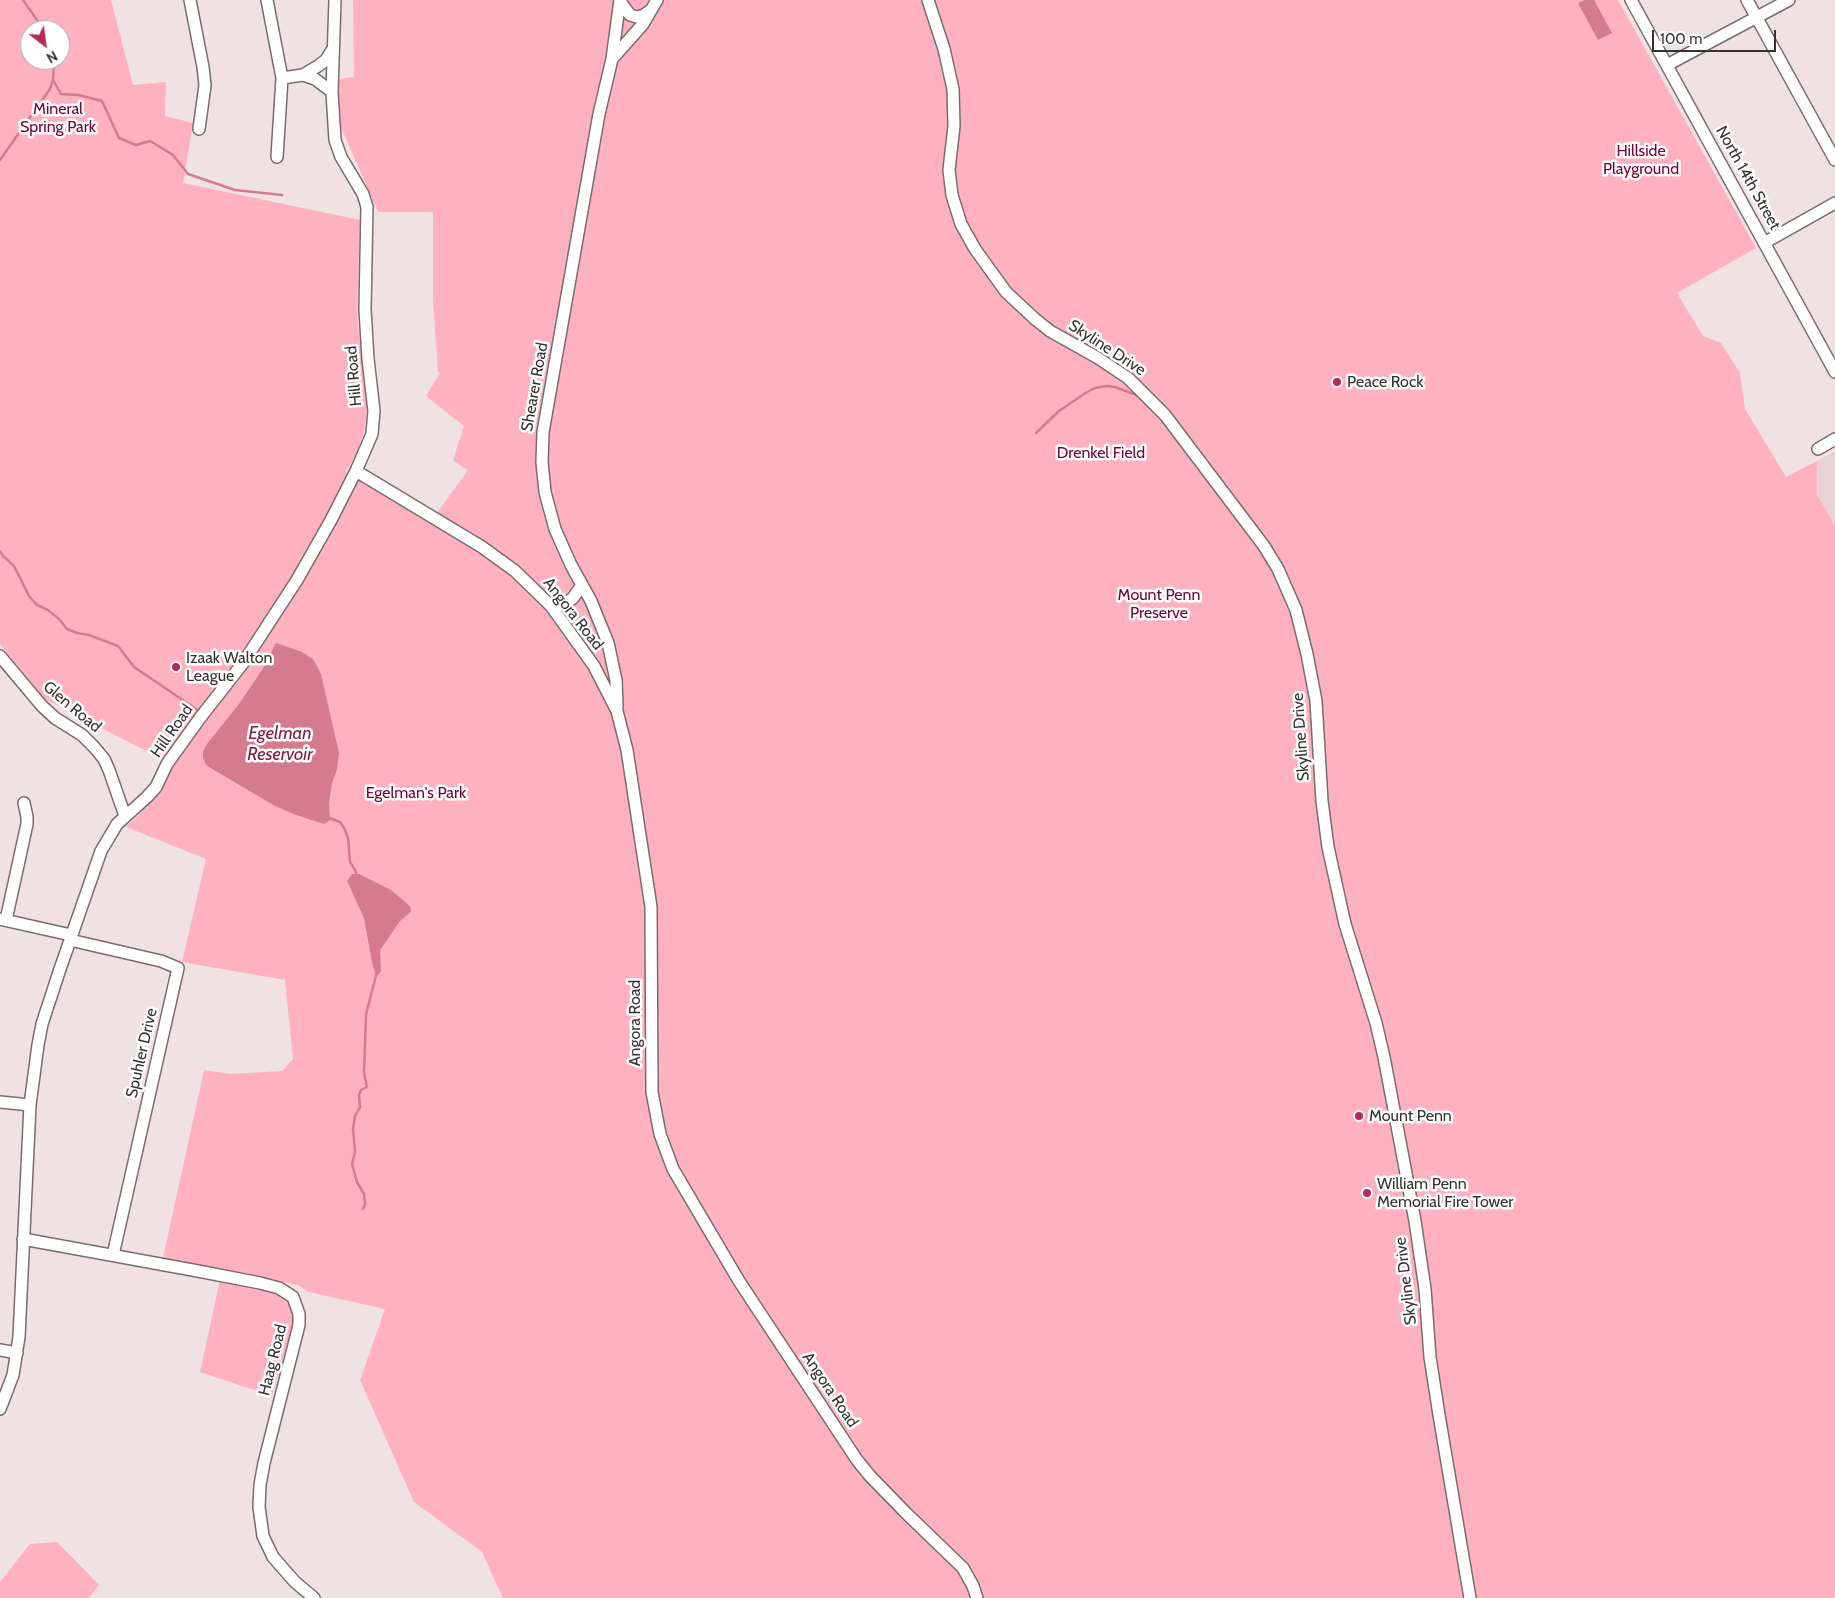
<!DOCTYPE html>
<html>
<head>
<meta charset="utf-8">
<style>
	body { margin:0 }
	#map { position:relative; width:1835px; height:1598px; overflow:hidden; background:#f0e1e3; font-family:Cabin,sans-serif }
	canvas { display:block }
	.north { position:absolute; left:20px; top:20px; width:50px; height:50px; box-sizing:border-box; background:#fff; border:1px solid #afadad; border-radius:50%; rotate:150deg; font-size:14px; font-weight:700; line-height:20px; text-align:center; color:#373232 }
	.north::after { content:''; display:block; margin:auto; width:18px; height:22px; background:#b72757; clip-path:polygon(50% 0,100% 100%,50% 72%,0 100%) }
	.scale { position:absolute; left:1652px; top:30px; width:124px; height:22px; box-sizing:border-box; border:2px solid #373232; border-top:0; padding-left:6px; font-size:15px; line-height:18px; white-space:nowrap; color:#373232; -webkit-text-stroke:4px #fff; paint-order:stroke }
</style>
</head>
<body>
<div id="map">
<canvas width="1835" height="1598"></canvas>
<div class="north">N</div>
<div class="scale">100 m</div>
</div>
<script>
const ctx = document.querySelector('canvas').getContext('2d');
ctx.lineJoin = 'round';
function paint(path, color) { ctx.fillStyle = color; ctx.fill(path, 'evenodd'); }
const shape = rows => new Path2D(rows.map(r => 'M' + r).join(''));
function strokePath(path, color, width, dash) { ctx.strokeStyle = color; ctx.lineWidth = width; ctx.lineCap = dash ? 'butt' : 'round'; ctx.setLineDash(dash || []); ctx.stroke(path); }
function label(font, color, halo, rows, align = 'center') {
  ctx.font = font + ' Cabin,sans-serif'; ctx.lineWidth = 5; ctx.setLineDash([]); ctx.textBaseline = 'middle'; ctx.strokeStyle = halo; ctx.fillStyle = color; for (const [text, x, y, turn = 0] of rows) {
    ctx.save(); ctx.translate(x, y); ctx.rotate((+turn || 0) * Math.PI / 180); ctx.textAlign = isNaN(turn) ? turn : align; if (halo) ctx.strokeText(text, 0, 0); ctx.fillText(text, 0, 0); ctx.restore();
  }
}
paint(shape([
	[1835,451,1835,525,1817,495,1817,461]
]), '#e9d2d6');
paint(shape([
	[0,0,111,0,133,85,166,82,165,116,193,123,183,183,360,220,357,317,367,407,365,428,357,452,346,472,431,521,466,473,467,470,453,460,464,426,426,396,440,373,438,372,433,300,433,212,378,212,341,127,338,79,354,77,353,0,1618,0,1756,248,1677,293,1703,336,1721,343,1740,373,1745,409,1786,477,1817,461,1817,495,1835,525,1835,1598,503,1598,482,1552,414,1502,360,1380,385,1309,309,1292,298,1285,163,1258,204,1070,231,1074,282,1071,293,1059,285,980,182,962,206,859,126,827,147,807,161,789,172,768,164,760,45,699,0,644],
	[30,30,60,30,60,60,30,60],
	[220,1280,269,1289,278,1293,288,1300,292,1308,293,1317,292,1326,272,1396,200,1372],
	[57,1542,99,1585,89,1598,0,1598,0,1582,30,1544]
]), '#ffb1bf');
paint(shape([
	[1585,0,1594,0,1612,33,1598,40,1578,3],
	[276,643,302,652,313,659,321,674,339,753,337,770,332,783,329,803,330,820,324,824,296,815,275,806,214,770,206,765,203,758,203,752,207,744,239,704,262,670],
	[352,874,359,874,391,890,410,906,411,912,400,921,380,950,381,971,378,975,375,973,372,962,364,918,347,881]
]), '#d57b8e');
strokePath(shape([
	[23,0,44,30],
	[53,80,61,94,79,95,102,101,119,138,136,145,150,141,173,155,188,174,235,190,282,195],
	[0,160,50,89,53,80,54,60],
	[1036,433,1059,411,1087,392,1095,388,1107,386,1115,387,1139,396],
	[0,551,3,556,14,566,29,596,37,605,48,610,60,620,67,629,77,633,89,635,118,646,134,667,199,711],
	[329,818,340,822,344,828,348,838,350,862,355,870,357,876],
	[363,1209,365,1204,364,1194,357,1182,352,1164,355,1152,353,1129,355,1116,360,1107,359,1095,361,1090,367,1087,364,1073,366,1014,377,972]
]), '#d57b8e', 2.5);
const minor = shape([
	[190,0,203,67,205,85,199,129],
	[267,0,282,78,277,157],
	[928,0,944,49,953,89,954,126,949,170,952,195,961,224,975,249,1006,292,1035,319,1050,331,1098,358,1128,378,1165,415,1264,546,1278,569,1296,610,1307,654,1316,701,1322,801,1328,847,1345,924,1376,1023,1384,1057,1415,1221,1425,1289,1430,1357,1439,1415,1470,1598],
	[1631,0,1835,372],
	[1747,0,1835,160],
	[620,1,630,15,637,17,644,15,651,10],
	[612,59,643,24,657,0],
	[1667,65,1789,0],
	[303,75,315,79,332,92],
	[282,78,303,75,318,66,326,60,332,50],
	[1764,243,1835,203],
	[1818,449,1835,439],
	[356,471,482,547,515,571,551,606,594,666,617,711,627,750,651,907,652,1092,660,1134,673,1169,739,1281,857,1460,870,1476,906,1513,963,1568,973,1586,977,1598],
	[551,606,566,603,573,598,582,585],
	[0,656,42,706,55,718,82,735,94,747,104,759,109,770,125,816],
	[617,707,616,680,608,643,591,601,571,565,555,529,545,492,542,462,543,432,599,114,612,59,620,0],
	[0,919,71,935],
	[6,920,27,824,27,817,24,803],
	[70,940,161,961,178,968,113,1255],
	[0,1102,30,1105],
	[23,1239,198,1271,260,1283,279,1288,293,1297,299,1314,299,1325,264,1463,260,1485,259,1507,263,1536,273,1557,295,1582,314,1598],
	[0,1350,17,1353],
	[0,1409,13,1375,19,1337,30,1105,38,1045,42,1024,59,972,101,851,117,824,147,797,156,787,167,764,200,718,243,663,297,580,331,520,356,471,372,434,374,411,368,359,365,309,367,207,363,194,341,157,335,140,332,92,335,0]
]);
strokePath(minor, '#796c6e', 14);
strokePath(minor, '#fff', 11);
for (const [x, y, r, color] of [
	[1337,382,5,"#b72757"],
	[176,667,5,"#b72757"],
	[1359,1116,5,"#b72757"],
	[1367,1193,5,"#b72757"]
]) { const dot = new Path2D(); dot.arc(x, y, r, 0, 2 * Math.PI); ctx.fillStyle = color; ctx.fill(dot); strokePath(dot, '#fff', 2); }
label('16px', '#750230', '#fff', [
	["Mineral",58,109],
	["Spring Park",58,127],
	["Hillside",1641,151],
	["Playground",1641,169],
	["Drenkel Field",1101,453],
	["Mount Penn",1159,595],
	["Preserve",1159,613],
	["Egelman's Park",416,793]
]);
label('16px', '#373232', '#fff', [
	["North 14th Street",1748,178,61],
	["Skyline Drive",1107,348,33],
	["Hill Road",354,376,-95],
	["Shearer Road",535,387,-80],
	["Angora Road",573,614,52],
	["Glen Road",72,707,40],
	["Hill Road",172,731,-55],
	["Skyline Drive",1301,737,-94],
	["Angora Road",635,1023,-90],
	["Spuhler Drive",142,1053,-77],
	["Skyline Drive",1406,1281,-97],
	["Haag Road",273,1360,-76],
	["Angora Road",830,1390,56]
]);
label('16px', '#373232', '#fff', [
	["Peace Rock",1347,382],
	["Izaak Walton",186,658],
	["League",186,676],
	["Mount Penn",1369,1116],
	["William Penn",1377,1184],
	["Memorial Fire Tower",1377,1202]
], 'left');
label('italic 18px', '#861a3e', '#fff', [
	["Egelman",280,734],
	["Reservoir",280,755]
]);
</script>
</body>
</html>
